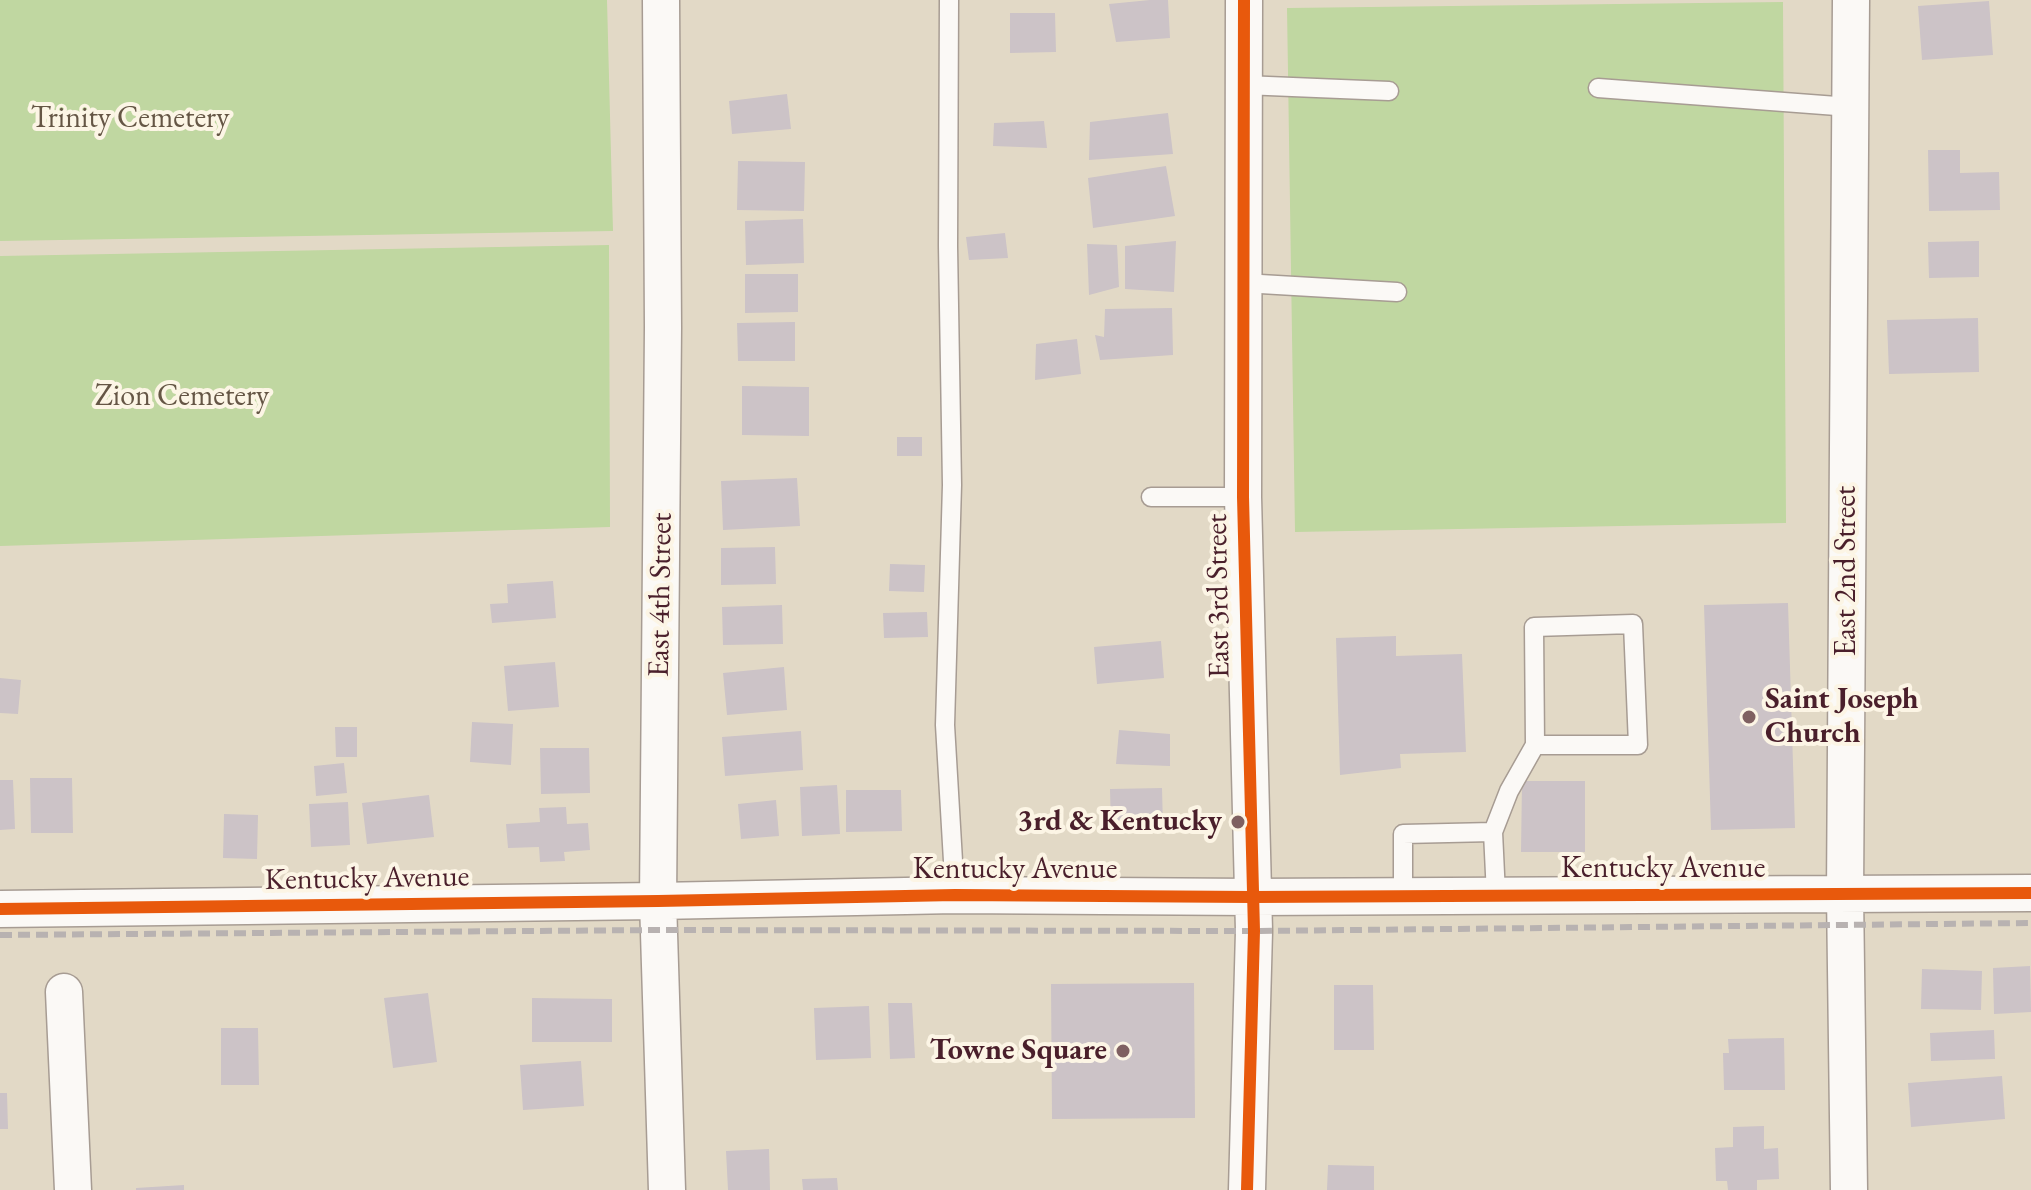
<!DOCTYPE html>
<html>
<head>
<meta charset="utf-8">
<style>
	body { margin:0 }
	canvas { display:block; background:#e2d9c6 }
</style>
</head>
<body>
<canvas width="2031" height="1190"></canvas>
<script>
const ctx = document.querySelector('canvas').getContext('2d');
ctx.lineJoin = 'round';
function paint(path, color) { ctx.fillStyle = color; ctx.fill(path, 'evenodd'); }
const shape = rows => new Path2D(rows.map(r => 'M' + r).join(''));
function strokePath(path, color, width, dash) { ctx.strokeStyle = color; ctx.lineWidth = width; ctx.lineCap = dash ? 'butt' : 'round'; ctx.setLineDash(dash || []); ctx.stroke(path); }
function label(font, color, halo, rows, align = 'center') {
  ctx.font = font + ' "EB Garamond",serif'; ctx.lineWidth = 8; ctx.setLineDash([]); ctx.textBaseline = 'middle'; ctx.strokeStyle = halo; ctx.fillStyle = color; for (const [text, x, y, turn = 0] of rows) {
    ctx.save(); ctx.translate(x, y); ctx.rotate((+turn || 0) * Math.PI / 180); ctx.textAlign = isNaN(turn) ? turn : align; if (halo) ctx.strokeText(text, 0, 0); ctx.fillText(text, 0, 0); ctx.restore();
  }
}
paint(shape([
	[0,0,607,0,613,231,0,241],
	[1783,2,1786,523,1295,532,1287,8],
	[609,245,610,527,0,546,0,256]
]), '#c0d7a1');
paint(shape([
	[1150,0,1168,0,1170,38,1116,42,1109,4],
	[1989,1,1993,55,1922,60,1918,6],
	[1010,13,1055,13,1056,52,1010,53],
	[787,94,791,129,732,134,729,101],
	[1168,113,1173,154,1089,160,1090,122],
	[1044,121,1047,148,993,146,994,123],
	[1928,150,1960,150,1960,173,1999,172,2000,210,1929,211],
	[738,161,805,162,804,211,737,210],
	[1166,166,1175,216,1093,228,1088,178],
	[803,219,804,263,746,265,745,221],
	[1005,233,1008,258,969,260,966,237],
	[1176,241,1174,292,1125,289,1125,246],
	[1979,241,1979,277,1929,278,1928,242],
	[1087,244,1117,245,1119,287,1089,295],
	[745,274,798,274,798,312,745,313],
	[1172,308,1173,355,1100,360,1095,335,1104,337,1105,309],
	[1978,318,1979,372,1889,374,1887,320],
	[795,322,795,361,738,361,737,323],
	[1077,339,1081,374,1035,380,1036,344],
	[742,386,809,387,809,436,742,435],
	[897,437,922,437,922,456,897,456],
	[797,478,800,526,723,530,721,481],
	[775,547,776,584,721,585,721,548],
	[890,564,925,565,924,592,889,591],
	[553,581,556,618,492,623,490,604,508,603,507,584],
	[1788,603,1795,828,1711,830,1704,605],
	[782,605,783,644,723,645,722,607],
	[927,612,928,637,884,638,883,613],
	[1396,636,1396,656,1462,654,1466,752,1400,754,1401,768,1340,775,1336,638],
	[1161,641,1164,678,1097,684,1094,647],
	[555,662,559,707,508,711,504,666],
	[784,667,787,710,727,715,723,673],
	[0,678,21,680,18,714,0,713],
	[472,722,513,724,511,765,470,762],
	[335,727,357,727,357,757,336,757],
	[1119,730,1170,734,1170,766,1116,764],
	[801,731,803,770,725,776,722,737],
	[540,748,589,748,590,793,541,794],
	[344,763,347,793,316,796,314,766],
	[30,778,72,778,73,833,31,833],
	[0,780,13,780,15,829,0,830],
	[1522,781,1585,781,1585,852,1521,852],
	[837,785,840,834,802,836,800,787],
	[1162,788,1163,827,1111,828,1110,789],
	[846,790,901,790,902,831,846,832],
	[429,795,434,837,367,844,362,803],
	[776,800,779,836,741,839,738,804],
	[348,802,350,845,311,847,309,804],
	[566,807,567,824,588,823,590,850,564,852,565,861,540,862,539,847,508,848,506,824,540,822,539,808],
	[224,814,258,815,257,859,223,858],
	[2030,966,2031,1012,1994,1014,1993,968],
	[1922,969,1982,971,1981,1010,1921,1009],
	[1194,983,1195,1118,1052,1119,1051,984],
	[1334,985,1373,985,1374,1050,1334,1050],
	[428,993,437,1062,393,1068,384,998],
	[532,998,612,999,612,1042,532,1042],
	[888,1003,912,1003,915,1058,890,1059],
	[869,1006,871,1058,816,1060,814,1008],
	[221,1028,258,1028,259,1085,221,1085],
	[1994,1030,1995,1059,1931,1061,1930,1033],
	[1784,1038,1785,1090,1724,1090,1723,1053,1729,1053,1728,1039],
	[581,1061,584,1106,523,1110,520,1065],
	[2002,1076,2005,1119,1911,1127,1908,1083],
	[0,1093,7,1093,8,1129,0,1129],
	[1764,1126,1764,1149,1778,1148,1779,1179,1757,1180,1757,1190,1728,1190,1727,1181,1716,1181,1715,1148,1733,1147,1733,1127],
	[769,1149,770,1190,728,1190,726,1151],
	[1328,1165,1374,1166,1374,1190,1327,1190],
	[837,1178,838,1190,803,1190,802,1179],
	[184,1185,184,1190,136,1190,136,1188]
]), '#ccc3c7');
const lane = shape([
	[949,0,948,246,952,485,945,725,955,895],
	[1244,85,1389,91],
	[1598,88,1850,107],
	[1243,283,1397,292],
	[1151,497,1243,497],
	[1493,832,1509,791,1535,745,1638,745,1633,624,1534,627,1535,745],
	[1403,896,1403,834,1493,832,1496,895]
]);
const street = shape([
	[661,0,663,327,658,901,667,1190],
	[1244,0,1243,497,1254,931,1247,1190],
	[0,909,658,901,955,895,1252,897,2031,893],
	[64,992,73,1190],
	[1849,1190,1845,894,1851,0]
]);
strokePath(lane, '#a79c93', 21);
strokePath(street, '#a79c93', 39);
strokePath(lane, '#fbf9f6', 18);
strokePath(street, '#fbf9f6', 36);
strokePath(shape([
	[0,935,659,930,1254,931,2031,923]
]), '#b8b2b1', 6, [12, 6]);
strokePath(shape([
	[1244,0,1243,497,1254,931,1247,1190],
	[0,909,658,901,955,895,1252,897,2031,893]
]), '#e8590c', 12);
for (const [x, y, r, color] of [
	[1749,717,8,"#7f6061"],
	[1238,822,8,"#7f6061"],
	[1123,1051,8,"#7f6061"]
]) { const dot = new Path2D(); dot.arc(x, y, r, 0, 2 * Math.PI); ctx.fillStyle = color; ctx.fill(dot); strokePath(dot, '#fcf5e5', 3); }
label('30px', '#655645', '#fcf5e5', [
	["Trinity Cemetery",130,119],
	["Zion Cemetery",182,397]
]);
label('30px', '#4a1f2b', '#fcf5e5', [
	["East 2nd Street",1847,571,-90],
	["East 4th Street",661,595,-89],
	["East 3rd Street",1219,596,-91],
	["Kentucky Avenue",1663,869],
	["Kentucky Avenue",1015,870],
	["Kentucky Avenue",367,879,-1]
]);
label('bold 30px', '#4a1f2b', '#fcf5e5', [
	["Saint Joseph",1765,700,"left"],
	["Church",1765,734,"left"],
	["3rd & Kentucky",1222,822],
	["Towne Square",1107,1051]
], 'right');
</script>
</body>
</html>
